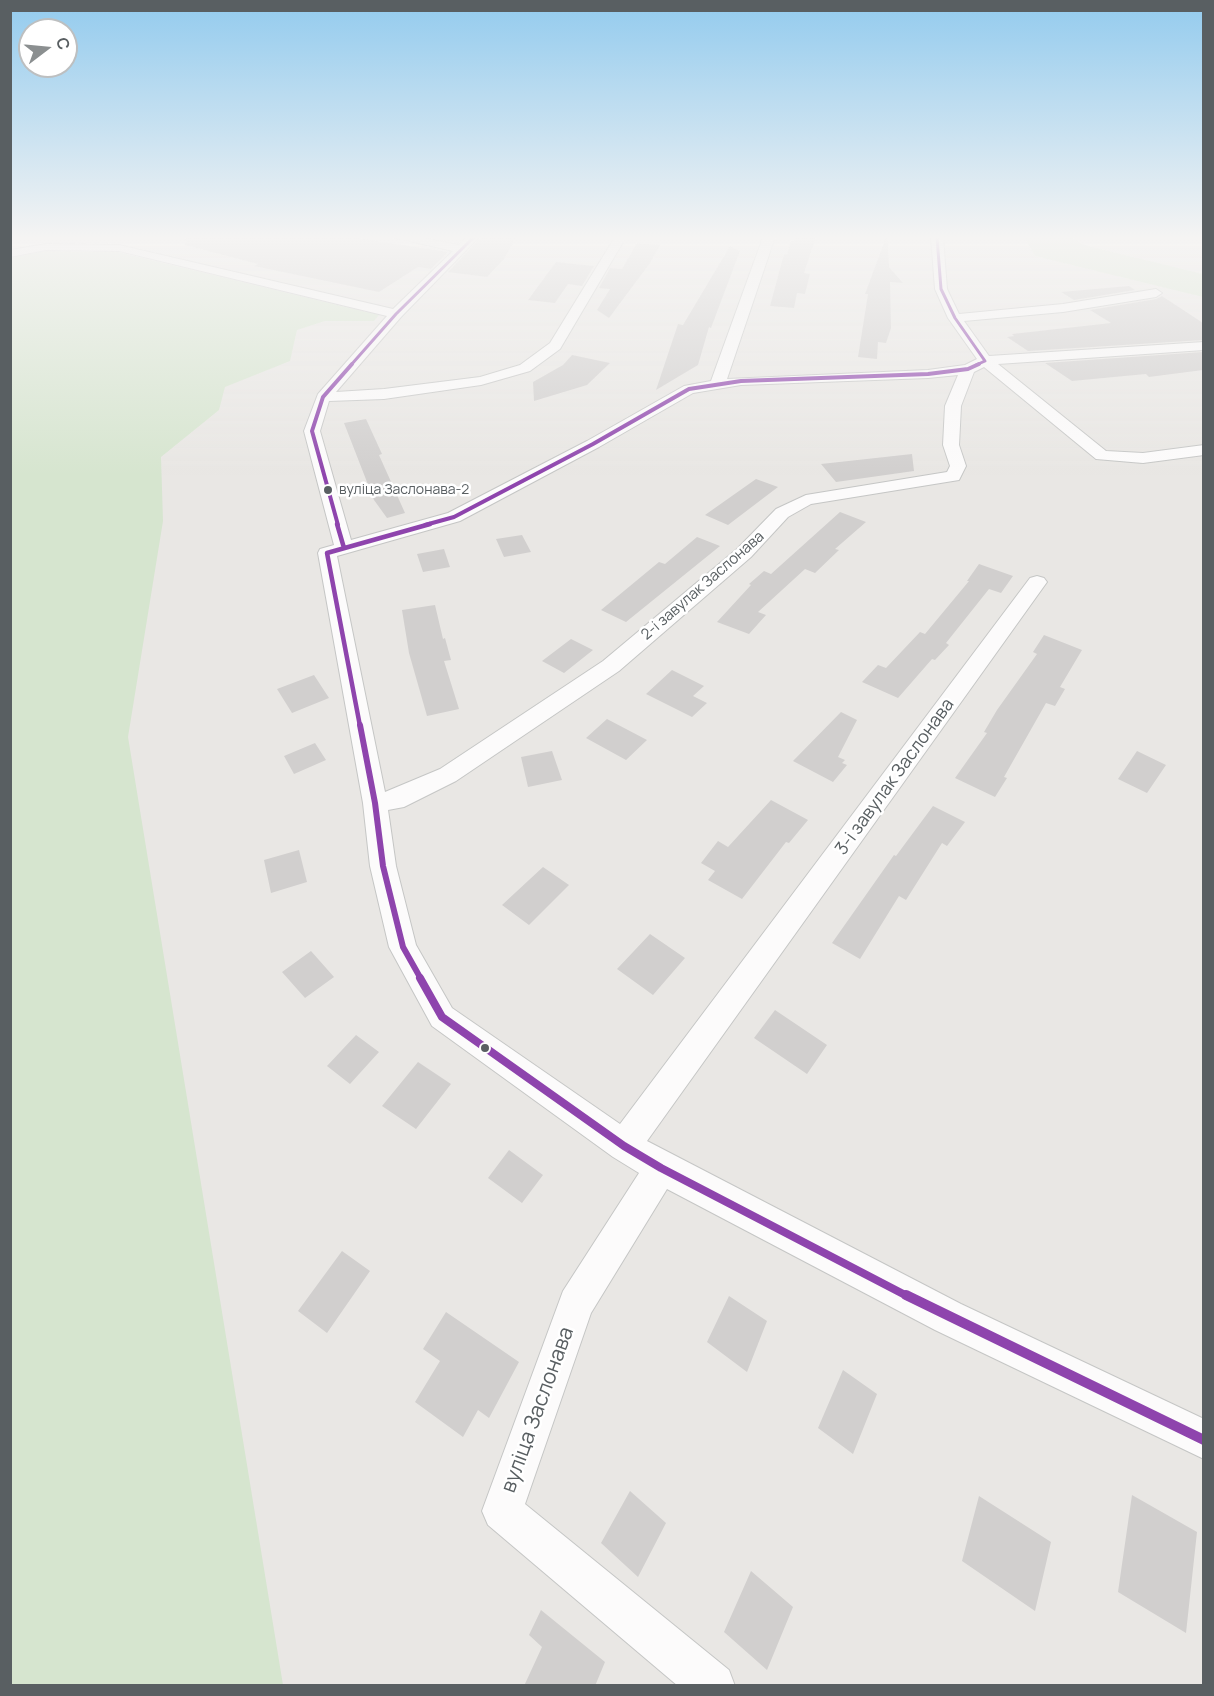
<!DOCTYPE html>
<html>
<head>
<meta charset="utf-8">
<style>
	body { margin:0 }
	#map { position:relative; width:1214px; height:1696px; overflow:hidden; background:#e9e7e4; font-family:Manrope,sans-serif }
	canvas { display:block }
	.frame { position:absolute; inset:0; border:12px solid #595f62; pointer-events:none }
	.north { position:absolute; left:18px; top:18px; width:60px; height:60px; box-sizing:border-box; background:#fff; border:2px solid #bdbfc0; border-radius:50%; rotate:74deg; font-size:16px; font-weight:700; line-height:24px; text-align:center; color:#595f62 }
	.north::after { content:''; display:block; margin:auto; width:21px; height:27px; background:#8b8f90; clip-path:polygon(50% 0,100% 100%,50% 72%,0 100%) }
</style>
</head>
<body>
<div id="map">
<canvas width="1214" height="1696"></canvas>
<div class="frame"></div>
<div class="north">С</div>
</div>
<script>
const ctx = document.querySelector('canvas').getContext('2d');
ctx.lineJoin = 'round';
function paint(path, color) { ctx.fillStyle = color; ctx.fill(path, 'evenodd'); }
const shape = rows => new Path2D(rows.map(r => 'M' + r).join(''));
function strokePath(path, color, width, dash) { ctx.strokeStyle = color; ctx.lineWidth = width; ctx.lineCap = dash ? 'butt' : 'round'; ctx.setLineDash(dash || []); ctx.stroke(path); }
function label(font, color, halo, rows, align = 'center') {
  ctx.font = font + ' Manrope,sans-serif'; ctx.lineWidth = 5; ctx.setLineDash([]); ctx.textBaseline = 'middle'; ctx.strokeStyle = halo; ctx.fillStyle = color; for (const [text, x, y, turn = 0] of rows) {
    ctx.save(); ctx.translate(x, y); ctx.rotate((+turn || 0) * Math.PI / 180); ctx.textAlign = isNaN(turn) ? turn : align; if (halo) ctx.strokeText(text, 0, 0); ctx.fillText(text, 0, 0); ctx.restore();
  }
}
paint(shape([
	[1024,237,1071,237,1084,245,1203,274,1203,297,1035,256],
	[45,251,118,252,379,315,374,321,325,321,297,330,290,361,225,387,219,410,161,457,163,521,128,737,283,1685,11,1685,10,258]
]), '#d6e5cf');
paint(shape([
	[186,237,350,237,448,252,431,269,418,267,379,292,254,266,258,264,185,245],
	[481,237,516,237,504,259,487,277,448,272],
	[795,237,816,237,804,273,810,274,805,294,797,293,794,308,770,306,784,254,787,255,791,240,794,241],
	[886,237,888,237,889,267,903,283,890,282,891,328,886,343,878,342,877,359,858,357,868,294,865,294],
	[637,243,660,245,650,263,609,318,597,310,610,289,599,288,610,268,622,269],
	[730,246,740,251,711,328,709,327,698,365,656,390,678,324,683,325],
	[556,262,594,266,582,286,568,284,555,303,528,300],
	[1129,286,1135,290,1074,300,1061,292],
	[1162,296,1203,323,1203,340,1028,351,1007,337,1014,336,1012,334,1111,323,1090,310,1156,299],
	[1203,352,1203,370,1149,377,1146,374,1072,381,1045,363],
	[572,355,610,363,587,385,534,401,533,382,563,365],
	[366,419,382,454,379,455,405,513,387,518,374,500,344,423],
	[912,454,914,471,836,482,821,464],
	[756,479,778,487,728,525,705,515],
	[840,512,866,522,835,549,839,550,815,573,805,569,758,612,766,615,749,634,717,622,751,585,749,584,764,571,771,574],
	[522,535,531,552,504,557,496,539],
	[697,537,720,546,626,622,601,610,659,562,665,564],
	[444,549,450,567,423,572,417,554],
	[979,564,1013,576,1001,593,989,589,946,643,949,645,935,660,932,659,898,698,862,682,878,665,886,668,920,632,925,634,969,581,967,581],
	[435,605,443,639,445,638,451,660,444,661,459,709,427,716,409,653,402,610],
	[1044,635,1082,650,1060,687,1065,689,1055,706,1046,703,1004,777,1007,778,995,797,955,778,987,733,984,732,997,710,1037,654,1033,652],
	[571,639,593,650,564,673,542,661],
	[672,670,704,686,693,696,707,703,692,717,646,694],
	[314,675,329,698,292,713,277,689],
	[841,712,857,720,838,757,845,760,842,763,847,765,833,782,793,761],
	[607,719,647,740,626,760,586,738],
	[315,743,326,760,294,774,284,756],
	[552,751,562,780,528,787,521,757],
	[1137,751,1166,765,1147,793,1118,779],
	[771,800,808,820,789,843,786,842,742,899,708,880,715,871,701,863,718,841,728,847],
	[933,806,965,822,947,846,942,843,906,900,899,896,860,959,832,943,894,855,896,856],
	[299,850,307,882,271,893,264,860],
	[543,867,569,885,529,925,502,905],
	[650,934,685,958,653,995,617,969],
	[311,951,334,977,305,998,282,972],
	[775,1010,827,1045,807,1074,754,1038],
	[356,1035,379,1052,350,1084,327,1066],
	[418,1062,451,1084,416,1129,382,1106],
	[509,1150,543,1175,522,1203,488,1178],
	[342,1251,370,1271,327,1333,298,1311],
	[729,1296,767,1321,747,1372,707,1342],
	[446,1312,519,1362,489,1418,478,1410,463,1437,415,1402,440,1361,423,1349],
	[843,1370,877,1394,853,1454,818,1428],
	[630,1491,666,1523,638,1577,601,1543],
	[1132,1495,1197,1532,1186,1633,1118,1592],
	[979,1496,1051,1542,1035,1611,962,1561],
	[751,1571,793,1607,767,1670,724,1632],
	[541,1610,605,1662,595,1686,524,1686,542,1647,529,1635]
]), '#d1cfce');
const minor = shape([
	[392,237,418,237,459,245,467,237,479,237,401,317,336,392,384,389,480,377,520,365,550,343,615,237,626,237,560,349,530,371,481,385,384,399,329,401,320,431,351,540,448,513,587,441,684,386,711,381,763,237,775,237,727,379,928,370,965,365,977,359,948,318,935,289,931,237,943,237,947,289,959,314,1063,304,1156,289,1162,293,1156,297,1063,312,964,321,989,356,1204,342,1204,350,998,364,1106,451,1143,453,1204,445,1204,455,1143,463,1096,459,984,367,974,372,961,406,959,445,966,466,959,480,811,504,788,517,751,557,619,671,456,781,404,807,388,810,396,866,416,945,452,1008,620,1124,1030,578,1037,576,1044,578,1047,582,647,1141,961,1304,1204,1419,1204,1459,935,1330,667,1189,591,1313,525,1504,729,1670,735,1686,678,1686,488,1525,482,1511,563,1291,639,1173,613,1157,432,1026,389,947,370,866,363,803,318,553,320,549,334,545,304,431,318,394,387,316,119,251,46,250,10,257,10,250,46,244,119,245,393,309,453,251,392,237],
	[958,375,945,406,943,445,950,466,947,472,806,495,776,509,737,549,603,661,440,769,385,792,337,556,460,521,599,447,693,393,741,385,928,378,958,375]
]);
strokePath(minor, '#c5c6c5', 2);
paint(minor, '#fcfbfb');
strokePath(shape([
	[937,237,941,289,955,318,985,361,976,365],
	[351,365,396,314,474,237]
]), '#8e44ad', 3);
strokePath(shape([
	[338,525,312,431,323,397,352,364],
	[425,525,454,517,593,444,689,389,741,381,928,374,968,369,979,364]
]), '#8e44ad', 4);
strokePath(shape([
	[337,524,344,548],
	[360,726,327,553,430,524]
]), '#8e44ad', 4.5);
strokePath(shape([
	[360,725,375,803,383,866,403,947,421,979]
]), '#8e44ad', 6);
strokePath(shape([
	[420,978,442,1017,624,1146,661,1168,909,1297]
]), '#8e44ad', 8);
strokePath(shape([
	[906,1295,1204,1440]
]), '#8e44ad', 10);
const sky = ctx.createLinearGradient(0, 0, 0, 475);
sky.addColorStop(0, '#93cbee');
sky.addColorStop(0.5, '#f5f4f3');
sky.addColorStop(1, '#f5f4f300');
ctx.fillStyle = sky;
ctx.fillRect(0, 0, 1214, 475);
for (const [x, y, r, color] of [
	[328,490,5,"#595f62"],
	[485,1048,5,"#595f62"]
]) { const dot = new Path2D(); dot.arc(x, y, r, 0, 2 * Math.PI); ctx.fillStyle = color; ctx.fill(dot); strokePath(dot, '#fff', 2); }
label('14px', '#595f62', '#fff', [
	["вуліца Заслонава-2",339,490]
], 'left');
label('15px', '#595f62', '#fff', [
	["2-і завулак Заслонава",703,586,-41]
]);
label('18px', '#595f62', '#fff', [
	["3-і завулак Заслонава",895,777,-54]
]);
label('21px', '#595f62', '#fff', [
	["вуліца Заслонава",538,1410,-70]
]);
</script>
</body>
</html>
